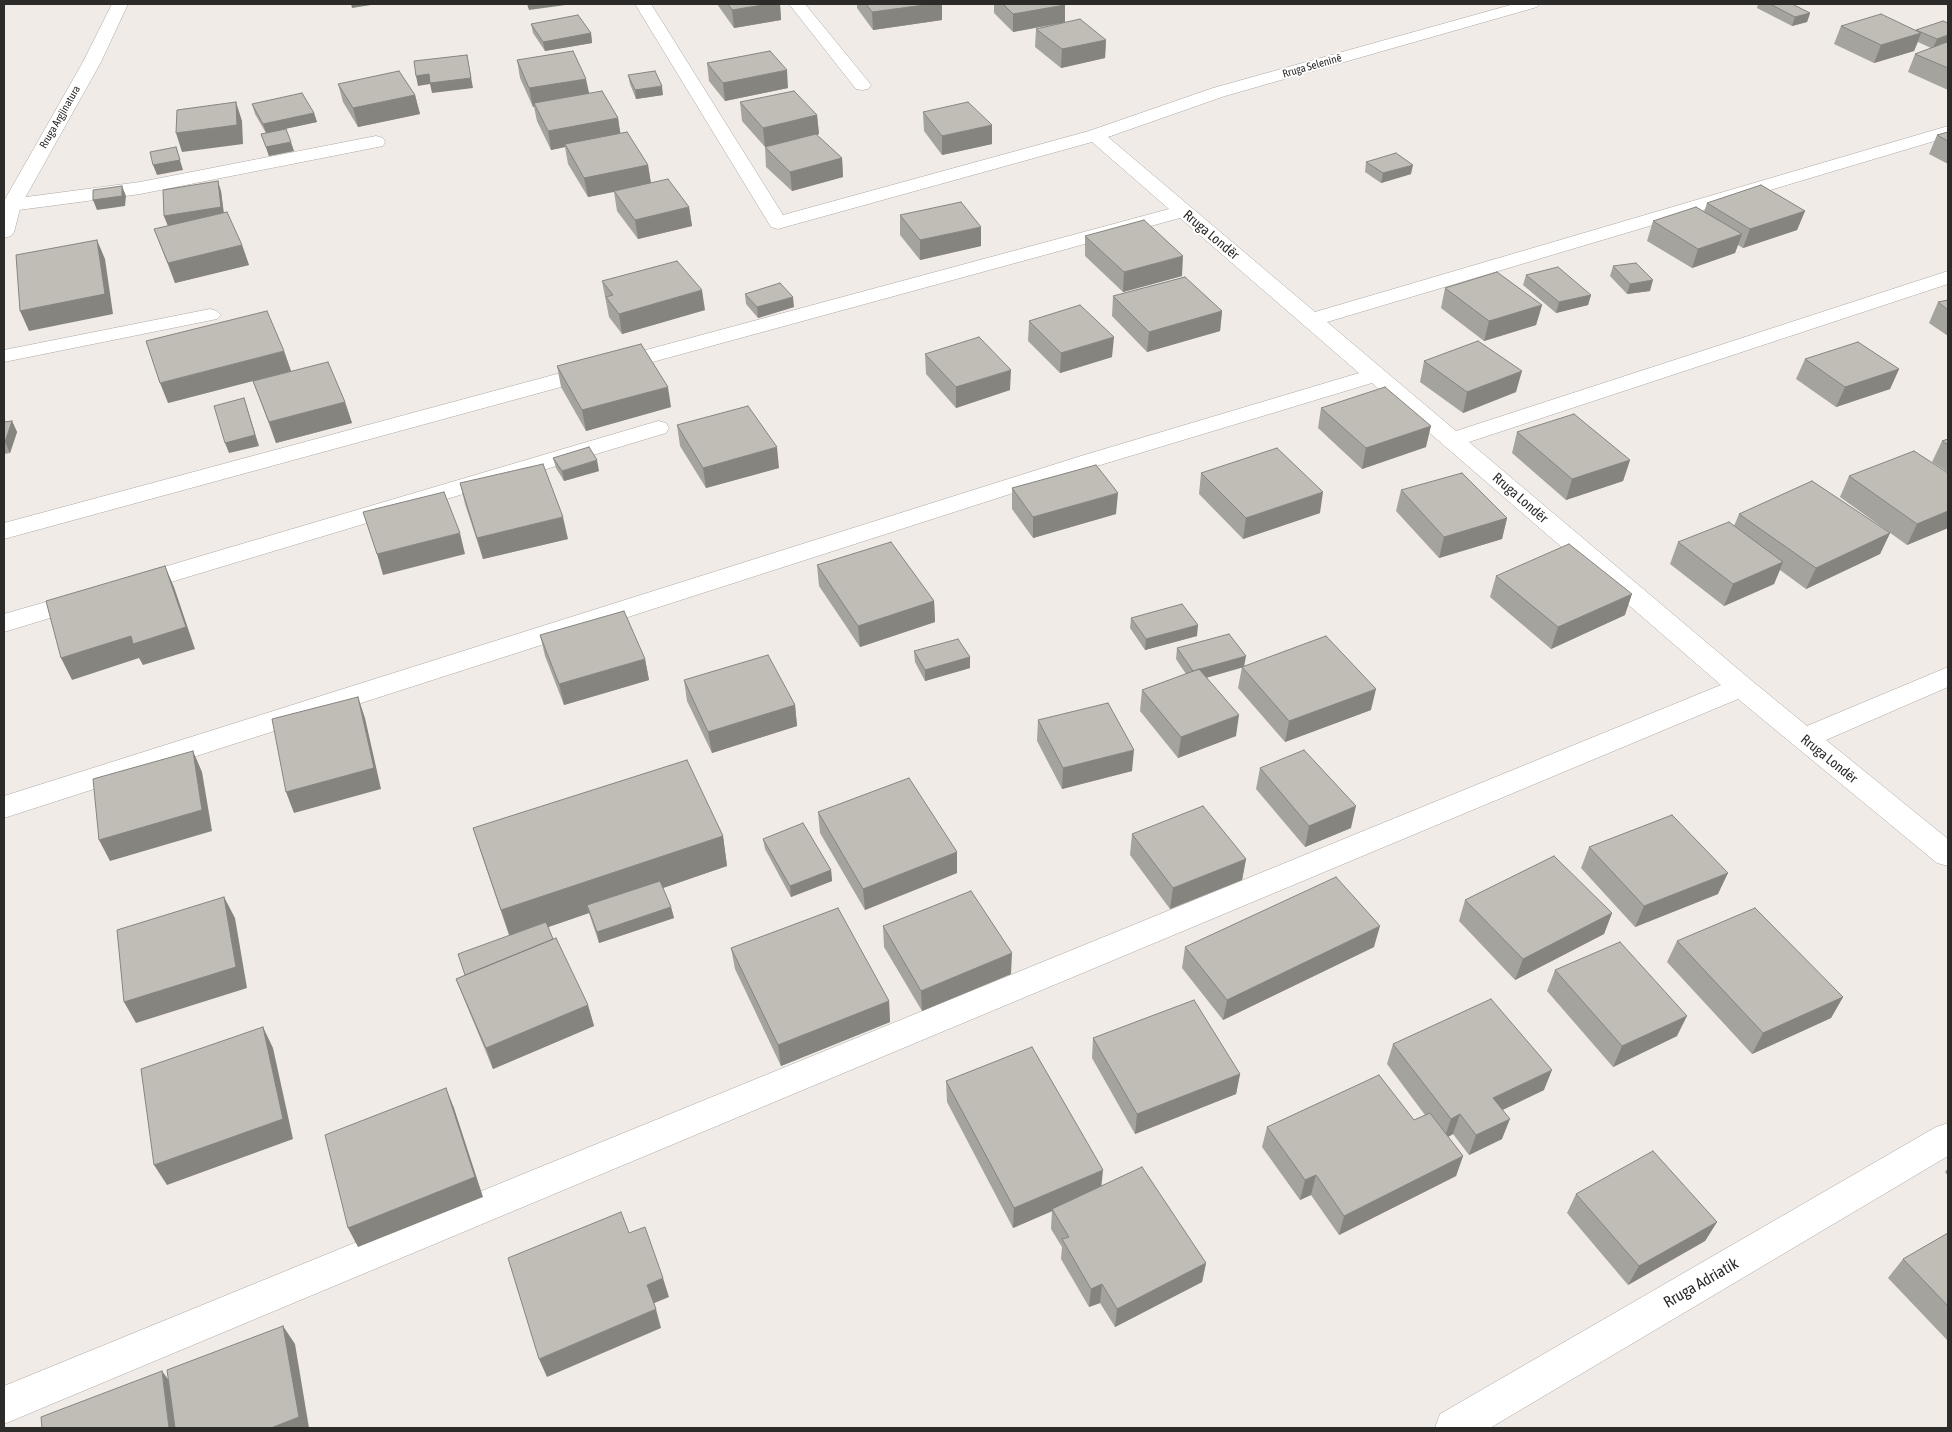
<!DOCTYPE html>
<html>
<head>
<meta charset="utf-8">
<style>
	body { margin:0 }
	#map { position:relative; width:1952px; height:1432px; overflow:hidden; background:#f0ebe6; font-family:"Asap Condensed",sans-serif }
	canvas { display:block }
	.frame { position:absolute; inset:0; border:5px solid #2d2b29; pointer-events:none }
</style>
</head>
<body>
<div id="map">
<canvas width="1952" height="1432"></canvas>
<div class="frame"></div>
</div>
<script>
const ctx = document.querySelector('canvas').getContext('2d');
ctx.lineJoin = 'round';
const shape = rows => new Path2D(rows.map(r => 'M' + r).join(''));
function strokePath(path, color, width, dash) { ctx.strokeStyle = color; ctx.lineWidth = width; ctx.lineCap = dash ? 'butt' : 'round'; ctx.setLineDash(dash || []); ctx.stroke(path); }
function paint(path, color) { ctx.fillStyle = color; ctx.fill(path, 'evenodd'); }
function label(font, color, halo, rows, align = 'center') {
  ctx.font = font + ' "Asap Condensed",sans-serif'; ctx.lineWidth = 4; ctx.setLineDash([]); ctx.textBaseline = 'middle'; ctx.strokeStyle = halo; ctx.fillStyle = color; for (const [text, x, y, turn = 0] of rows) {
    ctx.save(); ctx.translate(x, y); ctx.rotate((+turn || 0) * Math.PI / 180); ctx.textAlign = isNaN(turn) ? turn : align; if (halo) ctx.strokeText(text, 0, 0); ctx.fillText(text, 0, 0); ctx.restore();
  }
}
const street = shape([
	[635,4,651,4,783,215,1089,131,1213,88,1514,4,1539,4,1537,7,1225,96,1108,137,1315,312,1948,126,1948,137,1327,322,1456,431,1948,271,1948,284,1469,442,1751,680,1807,726,1948,667,1948,687,1826,740,1948,839,1948,866,1937,863,1738,699,4,1424,4,1386,1721,685,1372,383,1097,466,4,818,4,796,1081,456,1359,373,1180,218,4,539,4,523,1169,209,1092,142,785,227,778,229,771,227,635,4],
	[789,4,805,4,868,81,871,85,868,89,862,90,856,89,789,4],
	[376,136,383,138,385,142,383,146,140,194,11,211,4,209,4,201,11,199,140,182,376,136],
	[210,309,217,311,221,315,217,319,4,362,4,350,210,309],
	[658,421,666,423,669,428,666,433,141,591,132,593,123,591,119,585,123,579,658,421],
	[84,591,93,593,97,599,93,605,4,632,4,614,84,591],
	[1948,1123,1948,1156,1490,1428,1435,1428,1440,1414,1936,1127,1948,1123]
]);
const secondary = shape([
	[112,4,128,4,101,62,21,205,14,232,11,236,4,238,4,201,83,62,112,4]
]);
strokePath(street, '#ada7a3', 1);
strokePath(secondary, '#ada7a3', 1);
paint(street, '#fff');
paint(secondary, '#fff');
paint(shape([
	[717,4,780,4,781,20,734,28],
	[857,4,942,4,942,20,873,30,857,8],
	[994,4,1064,4,1065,22,1106,40,1105,58,1061,68,1035,47,1036,29,1063,23,1013,32,994,13],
	[1758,4,1792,4,1810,13,1807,22,1792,26,1757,8],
	[1948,23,1948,90,1908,72,1915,54,1931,48,1918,42,1914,51,1874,63,1834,44,1841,26,1916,30],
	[531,24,591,33,592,43,545,51,533,33],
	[517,60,589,93,618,118,620,134,648,165,651,183,689,207,692,226,638,239,617,211,614,192,588,197,568,164,565,147,551,150,537,121,534,107,533,107,520,78],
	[707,63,788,88,725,101,709,81],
	[628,75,663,95,636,99,630,84],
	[338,84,415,95,420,114,358,127,343,102],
	[740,102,817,115,819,134,817,135,842,158,843,177,792,191,766,167,765,147,784,142,765,147,742,121],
	[252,104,314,113,317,122,280,130,294,151,269,156,261,134,266,133,255,114],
	[923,112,992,144,942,155,924,131],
	[1948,132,1948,164,1929,154,1937,135],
	[1366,162,1411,174,1381,183,1365,172],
	[221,191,224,213,242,245,249,265,175,283,154,229,168,226,164,216],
	[1707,203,1805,211,1797,230,1743,248,1738,245,1735,253,1692,268,1647,241,1653,221,1704,212],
	[900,215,981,246,920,260,900,235],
	[1085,236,1182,276,1123,292,1085,256],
	[1613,266,1650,291,1627,294,1610,276],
	[1526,275,1591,295,1588,305,1556,313,1523,285],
	[602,281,705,310,622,334,609,317],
	[1445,288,1542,305,1536,325,1484,341,1441,308],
	[745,294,794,307,758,318,746,304],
	[1113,296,1222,311,1220,331,1147,352,1112,316],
	[1948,300,1948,336,1929,323,1938,302],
	[1029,321,1112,357,1060,373,1028,341],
	[284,351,291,371,345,402,352,423,276,443,253,381,168,403],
	[925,354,1010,390,956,408,926,374],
	[1805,359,1899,369,1890,389,1836,407,1796,379],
	[1424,361,1516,392,1463,413,1420,382],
	[557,366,671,407,586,431,561,387],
	[1321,408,1426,447,1362,469,1318,428],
	[12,421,17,432,10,453,4,454,4,422],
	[677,425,779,468,706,488,680,446],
	[1517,432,1630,460,1623,481,1566,500,1512,453],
	[1948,439,1948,472,1932,462,1942,441],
	[553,458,599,471,564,481,556,468],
	[1201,473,1320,513,1243,539,1199,494],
	[1948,473,1948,528,1907,545,1840,497,1849,476],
	[460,483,568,539,483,559,465,504],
	[1012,488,1116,514,1033,538,1012,509],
	[1401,490,1507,518,1502,539,1439,558,1396,511],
	[1739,514,1890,533,1880,554,1806,589,1780,570,1774,584,1724,606,1670,564,1678,542,1734,526],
	[817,565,934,601,935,622,860,647,819,586],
	[1496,576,1625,615,1551,649,1490,597],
	[1131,618,1197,636,1145,650,1130,628],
	[540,635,645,659,649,680,564,705,545,656],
	[1177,648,1244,666,1371,710,1285,742,1238,688,1242,667,1207,677,1236,736,1178,758,1140,711,1142,690,1186,674,1176,659],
	[914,651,970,657,970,668,925,681,915,662],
	[684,680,795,705,797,726,712,753,687,701],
	[1038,720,1132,771,1062,789,1037,741],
	[1260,768,1351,828,1305,847,1256,789],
	[818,812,957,852,957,873,865,910,820,833],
	[473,828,723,836,727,866,663,888,671,907,674,918,599,943,589,913,548,927,553,939,588,1005,594,1026,493,1069,464,999,456,979,465,975,509,935,483,859],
	[1132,834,1246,859,1242,880,1170,909,1130,855],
	[763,839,831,870,832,881,791,897,765,849],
	[1589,847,1718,894,1635,927,1581,868],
	[1465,900,1612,913,1604,934,1515,980,1459,921],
	[883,926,1011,974,922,1011,884,947],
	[1677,941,1843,997,1831,1018,1752,1054,1667,962],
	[1185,947,1374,947,1223,1020,1182,968],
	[731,948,889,1001,890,1022,781,1066,735,969],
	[1555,970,1677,1036,1613,1067,1547,991],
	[1093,1038,1240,1074,1236,1094,1135,1134,1092,1058],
	[1393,1044,1544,1090,1503,1110,1502,1139,1469,1155,1453,1134,1448,1137,1463,1156,1456,1176,1339,1235,1311,1195,1300,1200,1262,1147,1267,1127,1414,1120,1425,1115,1387,1064],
	[946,1081,1101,1186,1206,1263,1202,1282,1115,1327,1100,1303,1089,1307,1061,1259,1062,1247,1051,1229,1052,1211,1013,1228,947,1102],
	[1948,1168,1948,1176,1945,1172],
	[1576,1194,1717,1222,1705,1241,1628,1285,1567,1213],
	[1948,1233,1948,1341,1888,1278,1903,1259]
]), '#a4a39d');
paint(shape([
	[351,4,377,4,352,8],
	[527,4,573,4,529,10],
	[769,4,780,4,781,20,734,28,732,10],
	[932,4,942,4,942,20,873,30,872,12],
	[1065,5,1065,22,1013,32,1013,14],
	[1810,13,1807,22,1792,26,1795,17],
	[591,33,592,43,545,51,543,42],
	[1921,33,1914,51,1874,63,1881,45],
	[1948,35,1948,43,1933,48,1937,39],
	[1106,40,1105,58,1061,68,1062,49],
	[467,55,473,88,432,93,430,84,418,86,416,76],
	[787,70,788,88,725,101,723,83],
	[586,79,590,97,534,103,534,107,533,107,529,88],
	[662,86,663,95,636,99,635,90],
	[415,95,420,114,358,127,353,108],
	[236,102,242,121,243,144,182,152,176,133],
	[314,113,317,122,266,133,263,124],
	[817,115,819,134,765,147,763,128],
	[618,118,621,137,565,144,565,147,551,150,548,131],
	[992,125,992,144,942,155,942,136],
	[291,142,294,151,269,156,266,147],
	[176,147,183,170,157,175,153,165],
	[842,158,843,177,792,191,790,172],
	[648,165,651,184,588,197,584,178],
	[1413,165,1411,174,1381,183,1383,173],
	[218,181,221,191,224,217,168,226,164,216],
	[122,186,126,196,125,206,97,210,93,200],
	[689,207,692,226,638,239,635,220],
	[1805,211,1797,230,1743,248,1750,229],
	[981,227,981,246,920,260,920,240],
	[1742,234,1735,253,1692,268,1698,249],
	[97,240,105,259,113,314,29,331,20,311],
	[242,245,249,265,175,283,168,263],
	[1183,256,1182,276,1123,292,1124,272],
	[1653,280,1650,291,1627,294,1630,284],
	[702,290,705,310,622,334,619,314],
	[1591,295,1588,305,1556,313,1559,302],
	[793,297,794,307,758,318,757,307],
	[1542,305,1536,325,1484,341,1489,321],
	[1222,311,1220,331,1147,352,1149,332],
	[1114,337,1112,357,1060,373,1061,353],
	[284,351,291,371,168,403,160,383],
	[1899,369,1890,389,1836,407,1845,387],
	[1011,370,1010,390,956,408,956,387],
	[1522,371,1516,392,1463,413,1467,392],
	[668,387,671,407,586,431,582,410],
	[244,398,259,446,229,453,225,443],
	[345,402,352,423,276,443,269,422],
	[12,421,17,432,10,453,5,442],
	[1431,426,1426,447,1362,469,1366,448],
	[777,447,779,468,706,488,703,468],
	[597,460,599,471,564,481,562,471],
	[1630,460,1623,481,1566,500,1572,479],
	[1323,492,1320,513,1243,539,1246,518],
	[1118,493,1116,514,1033,538,1033,517],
	[1948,511,1948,528,1907,545,1917,524],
	[563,517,568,539,483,559,477,538],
	[1507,518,1502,539,1439,558,1444,537],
	[460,533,465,554,383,575,377,554],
	[1890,533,1880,554,1806,589,1816,568],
	[1783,562,1774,584,1724,606,1733,584],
	[165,566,174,587,195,649,143,665,139,658,72,680,61,658],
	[1632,594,1625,615,1551,649,1558,627],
	[934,601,935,622,860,647,858,626],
	[1198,625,1197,636,1145,650,1146,639],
	[1246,656,1244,667,1192,682,1193,671],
	[970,657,970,668,925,681,925,670],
	[645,659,649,680,564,705,559,684],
	[1376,689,1371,710,1285,742,1289,721],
	[358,697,365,718,381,789,294,813,286,792],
	[795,705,797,726,712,753,708,732],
	[1239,715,1236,736,1178,758,1181,737],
	[1134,750,1132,771,1062,789,1063,768],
	[193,751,202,772,212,831,110,861,99,840],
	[1356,806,1351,828,1305,847,1309,826],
	[723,836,727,866,590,913,587,905,589,913,511,940,501,910],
	[957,852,957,873,865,910,863,889],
	[1246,859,1242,880,1170,909,1173,888],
	[831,870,832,881,791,897,790,886],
	[1728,873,1718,894,1635,927,1644,906],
	[224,897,235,918,247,988,136,1023,124,1002],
	[671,907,674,918,599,943,597,932],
	[1612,913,1604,934,1515,980,1523,959],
	[1380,926,1374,947,1223,1020,1227,1000],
	[1012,953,1011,974,922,1011,921,991],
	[1843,997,1831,1018,1752,1054,1763,1033],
	[889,1001,890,1022,781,1066,778,1045],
	[588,1005,594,1026,493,1069,486,1048],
	[1687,1016,1677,1036,1613,1067,1622,1046],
	[263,1027,273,1048,293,1139,167,1185,154,1165],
	[1552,1070,1544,1090,1485,1118,1493,1098],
	[1240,1074,1236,1094,1135,1134,1137,1114],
	[446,1088,454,1108,483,1197,358,1247,348,1228],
	[1460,1114,1453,1134,1444,1139,1451,1119],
	[1510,1119,1502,1139,1469,1155,1476,1135],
	[1463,1156,1456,1176,1339,1235,1344,1216],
	[1103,1170,1101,1190,1013,1228,1014,1208],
	[1316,1175,1311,1195,1300,1200,1305,1180],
	[1717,1222,1705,1241,1628,1285,1639,1266],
	[1206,1263,1202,1282,1115,1327,1117,1309],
	[663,1278,669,1297,652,1304,647,1285],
	[1102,1284,1100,1303,1089,1307,1091,1289],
	[656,1309,661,1328,547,1377,539,1359],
	[283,1326,295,1344,309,1428,271,1428],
	[162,1371,176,1390,181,1428,169,1428]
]), '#86847f');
const building = shape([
	[728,4,769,4,732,10,728,4],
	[866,4,932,4,872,12,866,4],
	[1003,4,1064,4,1065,5,1013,14,1003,4],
	[1770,4,1792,4,1810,13,1795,17,1770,4],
	[1881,14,1921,33,1881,45,1841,26,1881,14],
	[578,15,591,33,543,42,531,24,578,15],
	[1080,19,1106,40,1062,49,1036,29,1080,19],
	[1943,21,1948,23,1948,35,1937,39,1916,30,1943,21],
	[1947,42,1948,42,1948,68,1915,54,1947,42],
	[573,51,586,79,529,88,517,60,573,51],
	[770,51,787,70,723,83,707,63,770,51],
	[467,55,471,78,430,83,429,74,416,76,414,61,467,55],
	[399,71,415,95,353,108,338,84,399,71],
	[655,71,662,86,635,90,628,75,655,71],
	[602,91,618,118,548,131,534,103,602,91],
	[794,91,817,115,763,128,740,102,794,91],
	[302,93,314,113,263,124,252,104,302,93],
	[236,102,237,125,176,133,177,110,236,102],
	[968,102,992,125,942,136,923,112,968,102],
	[286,129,291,142,266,147,261,134,286,129],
	[627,132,648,165,584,178,565,144,627,132],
	[1948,132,1948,141,1937,135,1948,132],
	[816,134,842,158,790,172,765,147,816,134],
	[176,147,180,160,153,165,150,152,176,147],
	[1396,153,1413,165,1383,173,1366,162,1396,153],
	[668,179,689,207,635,220,614,191,668,179],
	[218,181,221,207,164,216,163,190,218,181],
	[1761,185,1805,211,1750,229,1707,203,1761,185],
	[122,186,122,196,93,200,93,190,122,186],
	[961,202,981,227,920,240,900,215,961,202],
	[1696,207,1742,234,1698,249,1653,221,1696,207],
	[227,212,242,245,168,263,154,229,227,212],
	[1144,220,1183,256,1124,272,1085,236,1144,220],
	[97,240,105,294,20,311,16,255,97,240],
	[677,261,702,290,619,314,606,297,613,295,602,281,677,261],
	[1636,263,1653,280,1630,284,1613,266,1636,263],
	[1558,267,1591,295,1559,302,1526,275,1558,267],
	[1497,272,1542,305,1489,321,1445,288,1497,272],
	[1185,277,1222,311,1149,332,1113,296,1185,277],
	[780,283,793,297,757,307,745,294,780,283],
	[1948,300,1948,310,1938,302,1948,300],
	[1080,305,1114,337,1061,353,1029,321,1080,305],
	[267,311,284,351,160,383,146,341,267,311],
	[979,337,1011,370,956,387,925,354,979,337],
	[1478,341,1522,371,1467,392,1424,361,1478,341],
	[1858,342,1899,369,1845,387,1805,359,1858,342],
	[641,344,668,387,582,410,557,366,641,344],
	[328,362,345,402,269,422,253,381,328,362],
	[1385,387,1431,426,1366,448,1321,408,1385,387],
	[244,398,255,435,225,443,214,406,244,398],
	[748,406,777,447,703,468,677,425,748,406],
	[1574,414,1630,460,1572,479,1517,432,1574,414],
	[12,421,5,442,4,443,4,422,12,421],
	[1948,439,1948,445,1942,441,1948,439],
	[589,447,597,460,562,471,553,458,589,447],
	[1277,448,1323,492,1246,518,1201,473,1277,448],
	[1914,451,1948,473,1948,511,1917,524,1849,476,1914,451],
	[543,464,563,517,477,538,460,483,543,464],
	[1096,465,1118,493,1033,517,1012,488,1096,465],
	[1462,473,1507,518,1444,537,1401,490,1462,473],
	[1812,481,1890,533,1816,568,1739,514,1812,481],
	[444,492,460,533,377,554,363,512,444,492],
	[1729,522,1783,562,1733,584,1678,542,1729,522],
	[891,542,934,601,858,626,817,565,891,542],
	[1569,544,1632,594,1558,627,1496,576,1569,544],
	[165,566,186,627,133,644,131,636,61,658,46,601,165,566],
	[1182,604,1198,625,1146,639,1131,618,1182,604],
	[624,611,645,659,559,684,540,635,624,611],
	[1229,634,1246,656,1193,671,1177,648,1229,634],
	[1326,636,1376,689,1289,721,1242,667,1326,636],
	[958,639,970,657,925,670,914,651,958,639],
	[768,655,795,705,708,732,684,680,768,655],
	[1199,669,1239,715,1181,737,1142,690,1199,669],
	[358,697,374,768,286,792,272,719,358,697],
	[1108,703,1134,750,1063,768,1038,720,1108,703],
	[1304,750,1356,806,1309,826,1260,768,1304,750],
	[193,751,202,810,99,840,93,779,193,751],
	[687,760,723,836,501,910,473,828,687,760],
	[909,778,957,852,863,889,818,812,909,778],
	[1203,806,1246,859,1173,888,1132,834,1203,806],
	[1672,815,1728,873,1644,906,1589,847,1672,815],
	[803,823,831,870,790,886,763,839,803,823],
	[1554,856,1612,913,1523,959,1465,900,1554,856],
	[1336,877,1380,926,1227,1000,1185,947,1336,877],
	[660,881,671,907,597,932,587,905,660,881],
	[971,891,1012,953,921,991,883,926,971,891],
	[224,897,236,967,124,1002,117,930,224,897],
	[838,908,889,1001,778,1045,731,948,838,908],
	[1755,908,1843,997,1763,1033,1677,941,1755,908],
	[546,922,553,939,465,975,458,954,546,922],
	[556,938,588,1005,486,1048,456,979,556,938],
	[1620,942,1687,1016,1622,1046,1555,970,1620,942],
	[1491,999,1552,1070,1493,1098,1510,1119,1476,1135,1460,1114,1451,1119,1393,1044,1491,999],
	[1194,1000,1240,1074,1137,1114,1093,1038,1194,1000],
	[263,1027,283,1119,154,1165,141,1069,263,1027],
	[1032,1047,1103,1170,1014,1208,946,1081,1032,1047],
	[1379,1075,1414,1120,1430,1113,1463,1156,1344,1216,1316,1175,1305,1180,1267,1127,1379,1075],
	[446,1088,475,1177,348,1228,325,1135,446,1088],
	[1653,1151,1717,1222,1639,1266,1576,1194,1653,1151],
	[1142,1167,1206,1263,1117,1309,1102,1284,1091,1289,1062,1239,1069,1237,1052,1209,1142,1167],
	[621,1212,629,1233,645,1227,663,1278,647,1285,656,1309,539,1359,508,1258,621,1212],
	[1948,1233,1948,1306,1903,1259,1948,1233],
	[283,1326,299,1417,271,1428,175,1428,167,1370,283,1326],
	[162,1371,169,1428,42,1428,41,1417,162,1371]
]);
paint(building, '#bfbdb6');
strokePath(building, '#86847f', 1);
label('11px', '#2d2b29', '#fff', [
	["Rruga Seleninë",1312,66,-16],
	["Rruga Argjinatura",60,117,-60]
]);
label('14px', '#2d2b29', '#fff', [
	["Rruga Londër",1211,235,40],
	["Rruga Londër",1520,498,41],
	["Rruga Londër",1829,759,39]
]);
label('16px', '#2d2b29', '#fff', [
	["Rruga Adriatik",1701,1283,-30]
]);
</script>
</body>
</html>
